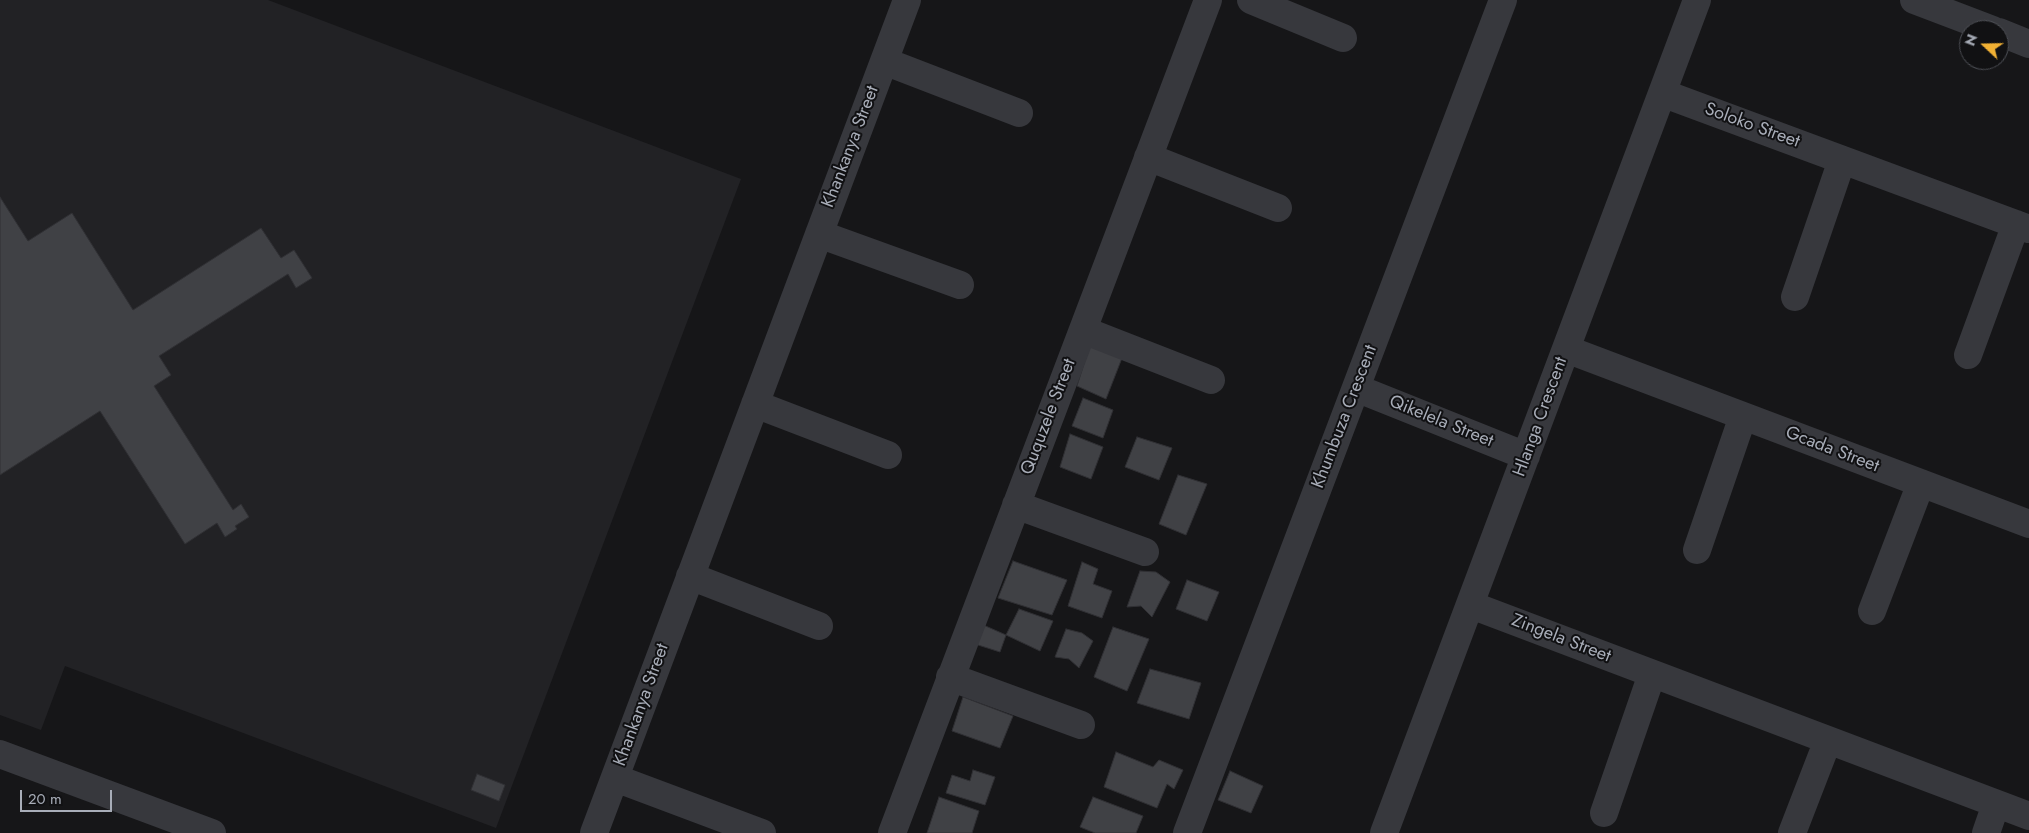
<!DOCTYPE html>
<html>
<head>
<meta charset="utf-8">
<style>
	body { margin:0 }
	#map { position:relative; width:2029px; height:833px; overflow:hidden; background:#161618; font-family:Jost,sans-serif }
	canvas { display:block }
	.north { position:absolute; left:1959px; top:20px; width:50px; height:50px; box-sizing:border-box; background:#111113; border:1px solid #4d4f55; border-radius:50%; rotate:291deg; font-size:14px; font-weight:700; line-height:20px; text-align:center; color:#a8adb8 }
	.north::after { content:''; display:block; margin:auto; width:18px; height:22px; background:#f2b134; clip-path:polygon(50% 0,100% 100%,50% 72%,0 100%) }
	.scale { position:absolute; left:20px; top:790px; width:92px; height:22px; box-sizing:border-box; border:2px solid #a8adb8; border-top:0; padding-left:6px; font-size:15px; line-height:18px; white-space:nowrap; color:#a8adb8; -webkit-text-stroke:4px #111113; paint-order:stroke }
</style>
</head>
<body>
<div id="map">
<canvas width="2029" height="833"></canvas>
<div class="north">N</div>
<div class="scale">20 m</div>
</div>
<script>
const ctx = document.querySelector('canvas').getContext('2d');
ctx.lineJoin = 'round';
function paint(path, color) { ctx.fillStyle = color; ctx.fill(path, 'evenodd'); }
const shape = rows => new Path2D(rows.map(r => 'M' + r).join(''));
function strokePath(path, color, width, dash) { ctx.strokeStyle = color; ctx.lineWidth = width; ctx.lineCap = dash ? 'butt' : 'round'; ctx.setLineDash(dash || []); ctx.stroke(path); }
function label(font, color, halo, rows, align = 'center') {
  ctx.font = font + ' Jost,sans-serif'; ctx.lineWidth = 4; ctx.setLineDash([]); ctx.textBaseline = 'middle'; ctx.strokeStyle = halo; ctx.fillStyle = color; for (const [text, x, y, turn = 0] of rows) {
    ctx.save(); ctx.translate(x, y); ctx.rotate((+turn || 0) * Math.PI / 180); ctx.textAlign = isNaN(turn) ? turn : align; if (halo) ctx.strokeText(text, 0, 0); ctx.fillText(text, 0, 0); ctx.restore();
  }
}
paint(shape([
	[0,0,268,0,741,179,496,828,65,666,41,730,0,715]
]), '#222225');
const building = shape([
	[0,197,28,241,72,213,133,310,261,228,281,258,294,250,312,278,296,288,288,274,159,356,171,375,154,386,233,510,241,504,249,517,235,526,237,529,225,537,217,523,185,544,100,411,0,475,0,197],
	[1090,345,1122,358,1106,399,1077,386,1090,345],
	[1083,398,1113,410,1103,438,1072,426,1083,398],
	[1070,434,1103,447,1091,479,1060,467,1070,434],
	[1137,437,1172,448,1159,480,1125,467,1137,437],
	[1178,475,1207,484,1186,535,1159,524,1178,475],
	[1013,561,1067,580,1052,615,998,598,1013,561],
	[1082,562,1098,569,1093,584,1112,591,1102,618,1068,606,1082,562],
	[1140,571,1156,572,1170,582,1152,617,1141,606,1127,607,1140,571],
	[1187,580,1219,592,1207,621,1176,609,1187,580],
	[1019,609,1053,621,1040,651,1006,635,1019,609],
	[981,624,1006,635,1000,652,975,644,981,624],
	[1113,627,1149,639,1127,691,1094,677,1113,627],
	[1066,629,1082,633,1093,641,1079,668,1069,659,1055,657,1066,629],
	[1150,669,1201,683,1189,719,1137,703,1150,669],
	[963,697,1013,716,1000,748,952,731,963,697],
	[1116,752,1153,767,1159,760,1183,770,1174,789,1167,784,1157,808,1104,787,1116,752],
	[973,770,995,777,985,805,946,793,952,775,970,781,973,770],
	[1230,771,1263,786,1251,813,1218,800,1230,771],
	[477,774,505,785,499,801,471,790,477,774],
	[939,797,979,811,972,833,927,833,939,797],
	[1093,797,1143,816,1136,833,1095,833,1080,827,1093,797]
]);
paint(building, '#404145');
strokePath(building, '#303034', 1);
strokePath(shape([
	[1251,0,1343,38],
	[1914,0,1993,30],
	[1999,32,2029,44],
	[884,61,1019,113],
	[1662,93,2029,229],
	[1148,157,1278,208],
	[819,234,960,285],
	[1795,297,1842,160],
	[1083,330,1211,380],
	[1566,349,2029,524],
	[1968,355,2016,224],
	[1356,388,1526,456],
	[755,404,888,455],
	[1016,505,1145,552],
	[1697,550,1743,416],
	[690,576,819,626],
	[1471,605,2029,816],
	[1872,611,1921,483],
	[950,677,1081,725],
	[0,754,212,833],
	[615,778,762,833],
	[1604,813,1652,674],
	[594,833,907,0],
	[892,833,1208,0],
	[1187,833,1503,0],
	[1384,833,1697,0],
	[1792,833,1828,740],
	[1986,833,1996,804]
]), '#37383d', 28);
label('18px', '#a8adb8', '#111113', [
	["Soloko Street",1752,126,20],
	["Khankanya Street",851,147,-69],
	["Ququzele Street",1049,417,-69],
	["Khumbuza Crescent",1345,417,-69],
	["Hlanga Crescent",1541,417,-70],
	["Qikelela Street",1441,422,22],
	["Gcada Street",1832,450,21],
	["Zingela Street",1561,639,21],
	["Khankanya Street",642,705,-70]
]);
</script>
</body>
</html>
